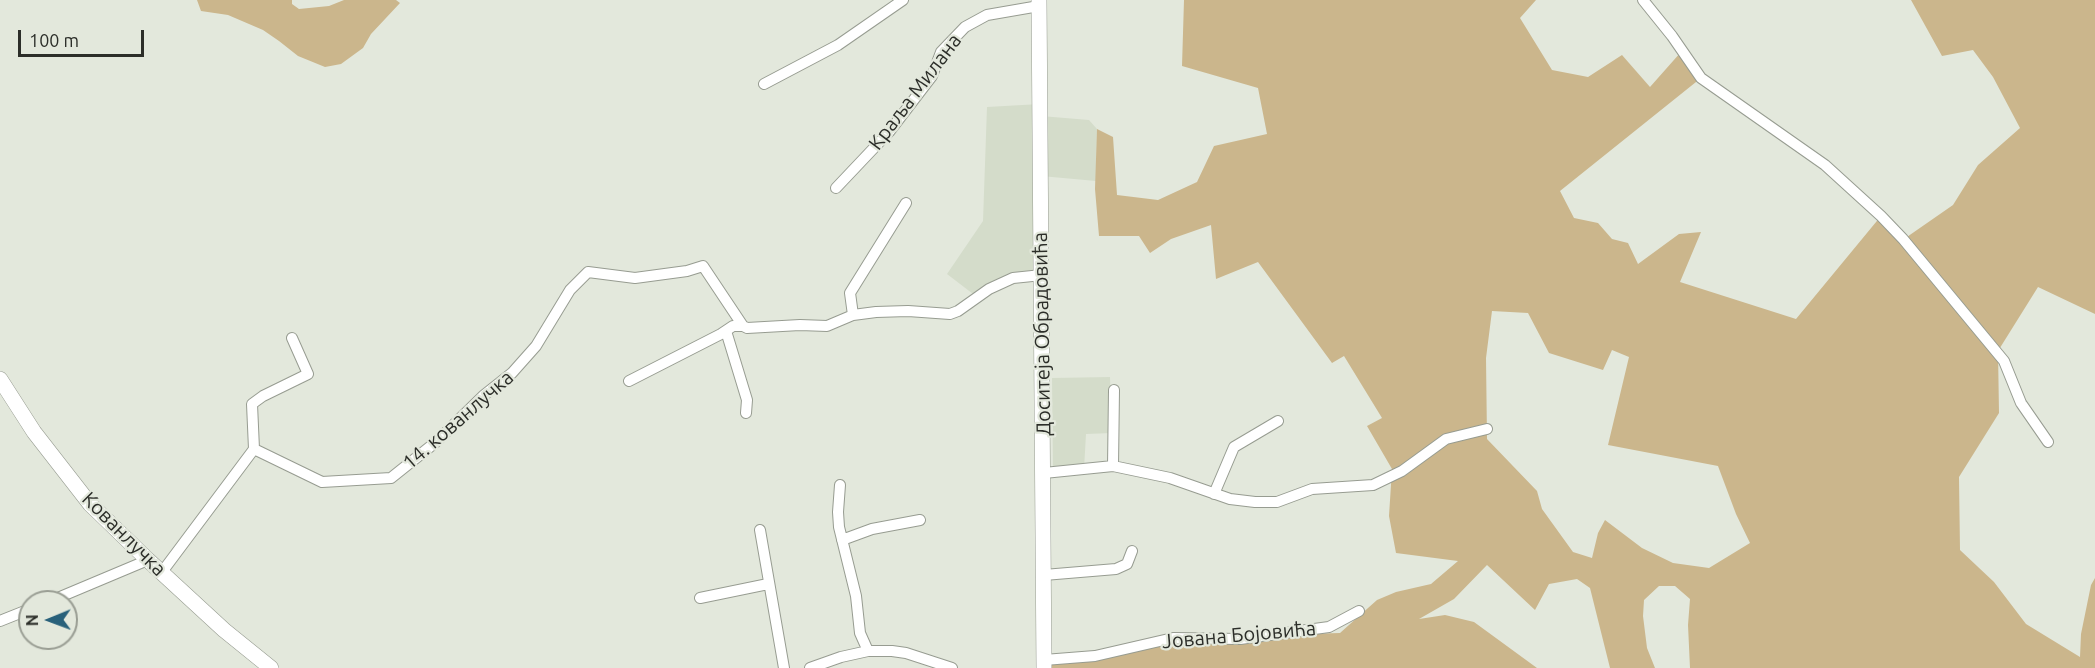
<!DOCTYPE html>
<html>
<head>
<meta charset="utf-8">
<style>
	body { margin:0 }
	#map { position:relative; width:2095px; height:668px; overflow:hidden; background:#e3e8dc; font-family:Ubuntu,sans-serif }
	canvas { display:block }
	.north { position:absolute; left:18px; top:590px; width:60px; height:60px; box-sizing:border-box; background:#e3e8dc; border:2px solid #9a9e94; border-radius:50%; rotate:269deg; font-size:16px; font-weight:700; line-height:24px; text-align:center; color:#2c2e29 }
	.north::after { content:''; display:block; margin:auto; width:21px; height:27px; background:#29617b; clip-path:polygon(50% 0,100% 100%,50% 72%,0 100%) }
	.scale { position:absolute; left:18px; top:30px; width:126px; height:27px; box-sizing:border-box; border:3px solid #2c2e29; border-top:0; padding-left:8px; font-size:18px; line-height:21px; white-space:nowrap; color:#2c2e29; -webkit-text-stroke:4px #e3e8dc; paint-order:stroke }
</style>
</head>
<body>
<div id="map">
<canvas width="2095" height="668"></canvas>
<div class="north">N</div>
<div class="scale">100 m</div>
</div>
<script>
const ctx = document.querySelector('canvas').getContext('2d');
ctx.lineJoin = 'round';
function paint(path, color) { ctx.fillStyle = color; ctx.fill(path, 'evenodd'); }
const shape = rows => new Path2D(rows.map(r => 'M' + r).join(''));
function strokePath(path, color, width, dash) { ctx.strokeStyle = color; ctx.lineWidth = width; ctx.lineCap = dash ? 'butt' : 'round'; ctx.setLineDash(dash || []); ctx.stroke(path); }
function label(font, color, halo, rows, align = 'center') {
  ctx.font = font + ' Ubuntu,sans-serif'; ctx.lineWidth = 4.5; ctx.setLineDash([]); ctx.textBaseline = 'middle'; ctx.strokeStyle = halo; ctx.fillStyle = color; for (const [text, x, y, turn = 0] of rows) {
    ctx.save(); ctx.translate(x, y); ctx.rotate((+turn || 0) * Math.PI / 180); ctx.textAlign = isNaN(turn) ? turn : align; if (halo) ctx.strokeText(text, 0, 0); ctx.fillText(text, 0, 0); ctx.restore();
  }
}
paint(shape([
	[1040,104,1041,116,1089,120,1097,129,1096,181,1041,176,1042,275,1013,278,977,297,947,274,983,221,987,107],
	[1110,377,1112,433,1086,434,1084,469,1053,471,1052,378]
]), '#d4dcca');
paint(shape([
	[197,0,292,0,292,4,299,9,329,6,344,0,396,0,400,3,371,34,363,48,341,64,325,67,298,56,279,41,263,30,228,15,201,11],
	[1184,0,1536,0,1520,18,1552,70,1588,77,1622,55,1650,87,1681,52,1701,78,1560,191,1574,218,1598,223,1612,239,1628,243,1638,264,1679,234,1701,232,1680,282,1796,319,1881,216,1904,239,1953,205,1978,165,2020,128,1993,77,1973,50,1942,56,1911,0,2095,0,2095,314,2038,287,1998,351,1999,413,1959,477,1960,550,1994,582,2026,624,2080,657,2081,634,2091,585,2095,578,2095,668,1690,668,1688,625,1690,599,1675,586,1659,586,1644,600,1643,616,1647,648,1655,668,1610,668,1590,588,1577,579,1549,584,1535,610,1487,565,1454,599,1419,619,1445,615,1474,622,1537,668,1044,668,1044,660,1173,638,1340,633,1377,600,1396,592,1431,584,1458,561,1396,553,1389,516,1392,469,1367,426,1382,418,1344,356,1332,363,1258,262,1216,279,1211,225,1171,239,1150,253,1139,236,1099,236,1095,189,1097,129,1113,137,1117,195,1158,200,1197,182,1214,146,1267,134,1258,88,1182,66],
	[1492,311,1528,313,1549,353,1603,370,1612,350,1629,357,1608,445,1718,466,1736,514,1750,543,1709,568,1673,563,1642,548,1605,520,1598,533,1592,558,1573,552,1542,509,1537,491,1487,439,1486,358]
]), '#cbb68c');
const street = shape([
	[1643,0,1672,36,1701,78,1825,165,1881,216,1903,239,2004,361,2021,403,2048,442],
	[764,84,838,45,903,0],
	[836,188,889,132,932,76,941,52,965,27,987,15,1039,6],
	[853,315,850,293,906,203],
	[726,331,747,400,746,413],
	[629,381,721,334,733,326,743,326],
	[254,449,252,404,263,396,308,374,292,338],
	[1113,466,1114,390],
	[1044,473,1113,466,1170,478,1230,499,1255,502,1277,502,1312,489,1373,485,1402,471,1446,439,1487,429],
	[840,485,838,512,839,527,856,596,860,633,868,651],
	[1214,494,1234,447,1278,421],
	[760,530,784,668],
	[842,540,872,529,920,520],
	[162,572,254,449,322,482,391,478,436,442,483,396,512,373,536,346,570,290,588,272,635,278,687,271,703,266,743,326,747,328,800,325,827,326,853,315,876,312,908,311,950,314,958,311,989,289,1013,278,1042,275],
	[1044,575,1116,569,1127,564,1132,551],
	[700,598,768,584],
	[48,602,148,560],
	[0,621,30,609],
	[1044,660,1095,656,1173,638,1240,639,1329,627,1359,611],
	[810,668,841,657,868,651,892,651,906,653,952,668]
]);
const secondary = shape([
	[1039,0,1044,668],
	[0,379,34,432,90,504,148,560,224,630,271,668]
]);
strokePath(street, '#979c91', 12);
strokePath(secondary, '#979c91', 16);
strokePath(street, '#fff', 10);
strokePath(secondary, '#fff', 15);
label('20px', '#2c2e29', '#e3e8dc', [
	["Краља Милана",915,92,-53],
	["Доситеја Обрадовића",1042,334,-91],
	["14. кованлучка",458,420,-41],
	["Кованлучка",124,534,45],
	["Јована Бојовића",1239,635,-5]
]);
</script>
</body>
</html>
